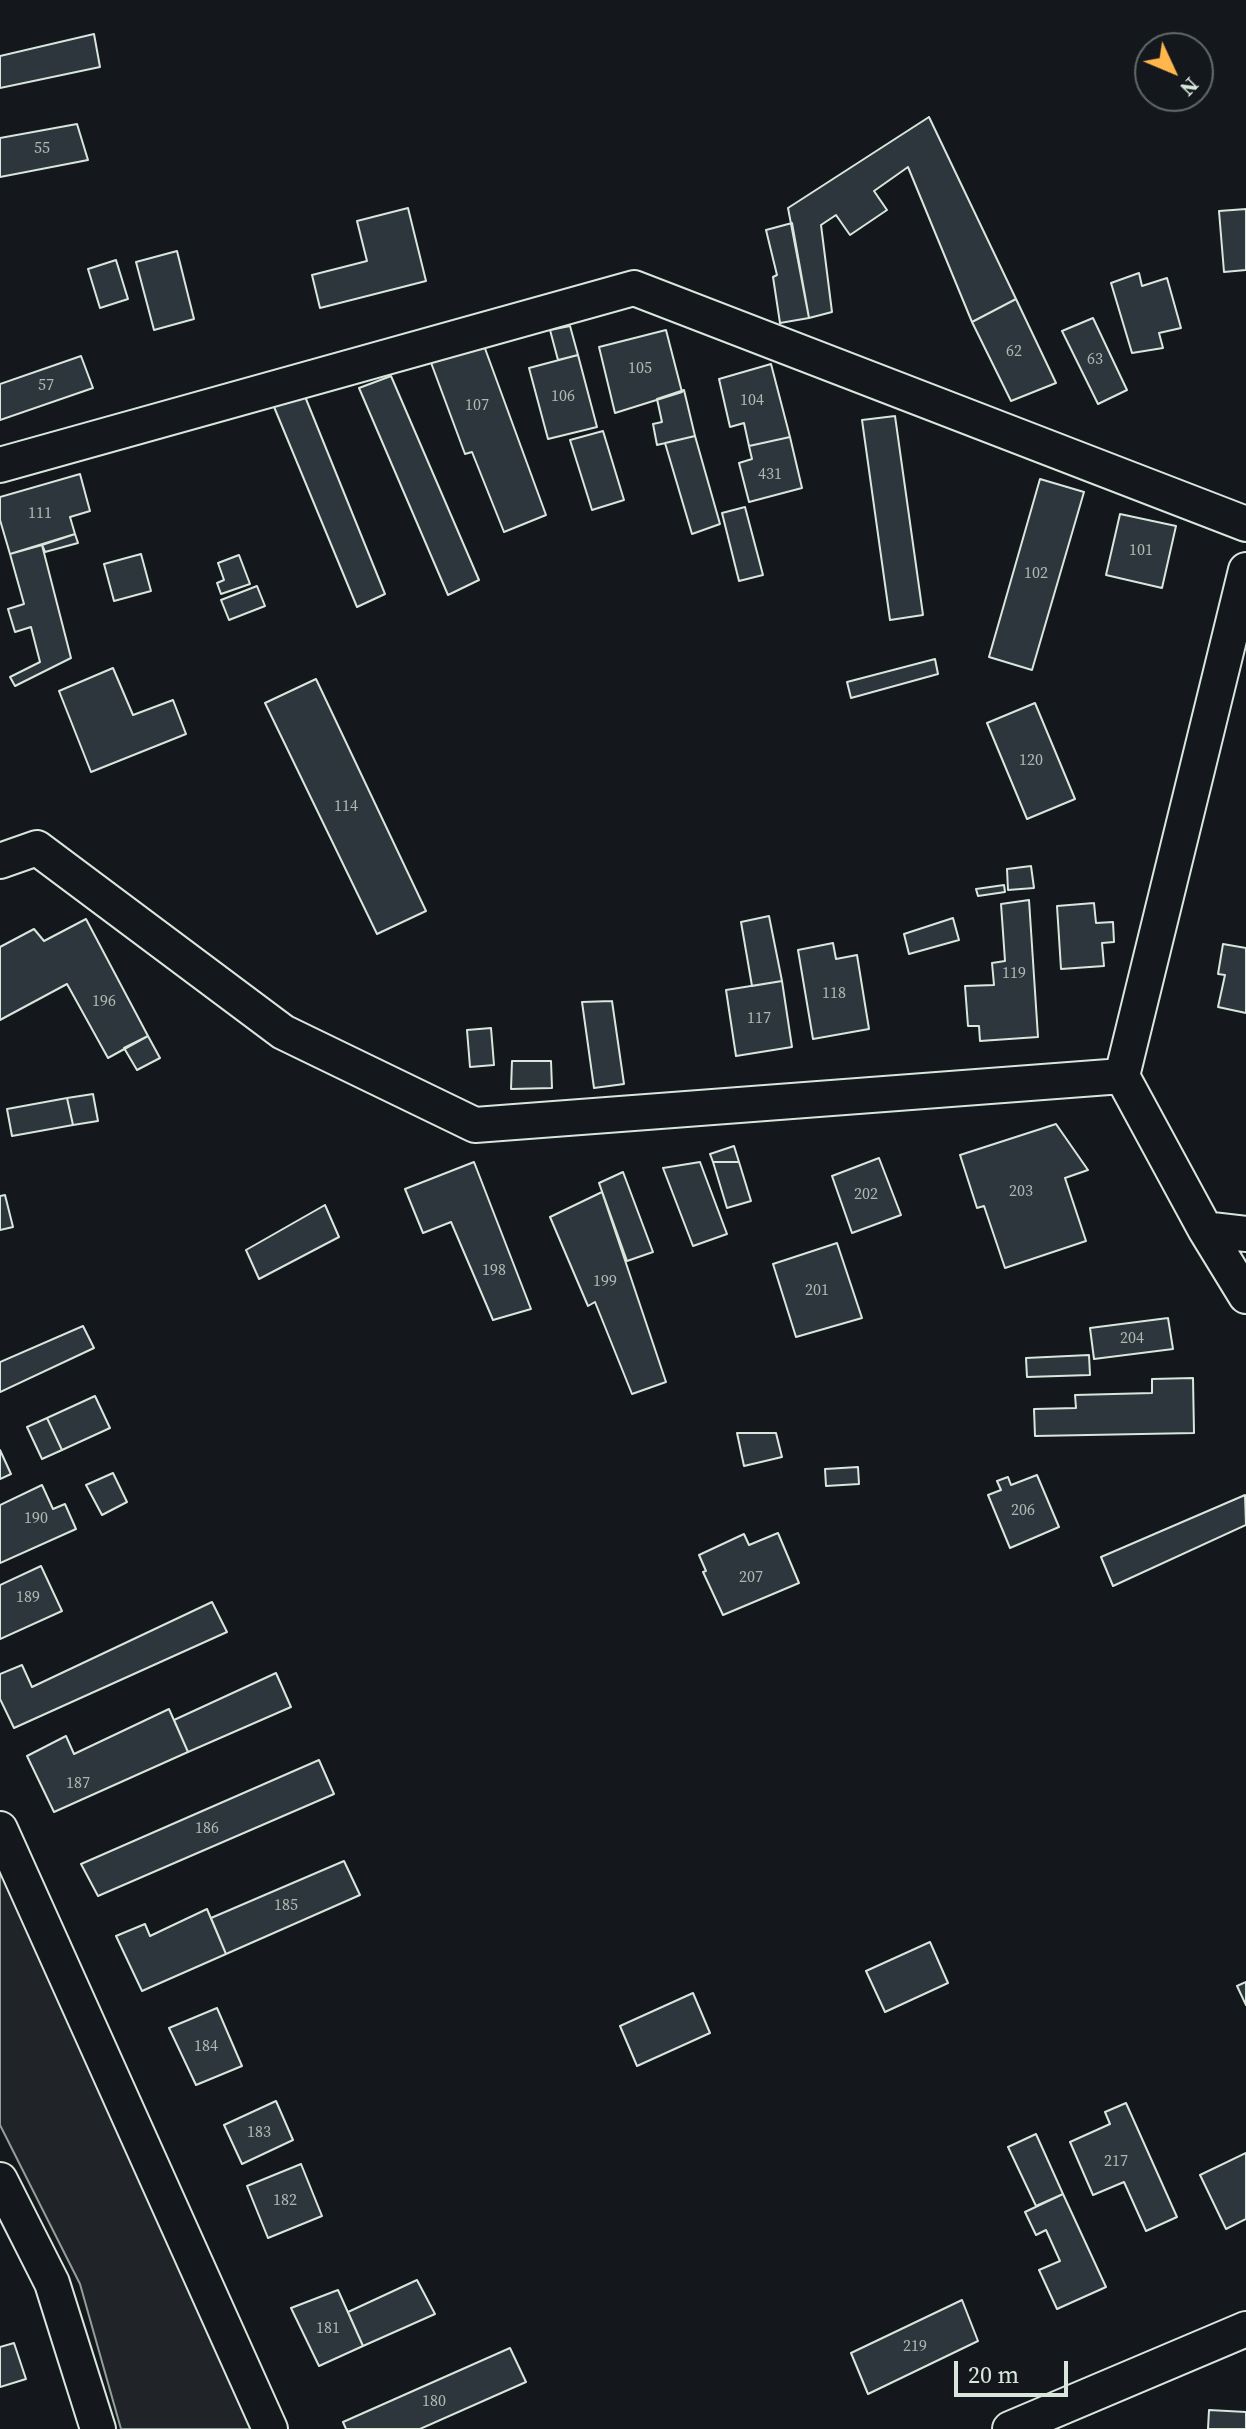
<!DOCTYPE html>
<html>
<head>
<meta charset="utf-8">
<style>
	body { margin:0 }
	#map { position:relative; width:1246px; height:2429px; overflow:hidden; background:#14181c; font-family:"Source Serif 4",serif }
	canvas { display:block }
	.north { position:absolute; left:1134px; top:32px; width:80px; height:80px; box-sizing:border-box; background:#14181c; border:2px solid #626a69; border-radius:50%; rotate:134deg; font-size:22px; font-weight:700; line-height:32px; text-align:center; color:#d8e6dc }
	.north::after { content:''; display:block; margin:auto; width:28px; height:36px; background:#ffb74d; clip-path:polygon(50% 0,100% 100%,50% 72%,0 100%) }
	.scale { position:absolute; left:954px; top:2361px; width:114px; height:36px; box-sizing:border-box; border:4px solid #d8e6dc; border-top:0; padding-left:10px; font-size:24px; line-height:28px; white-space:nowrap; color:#d8e6dc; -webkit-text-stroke:6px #14181c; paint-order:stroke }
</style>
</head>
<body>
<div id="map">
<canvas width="1246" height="2429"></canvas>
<div class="north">N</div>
<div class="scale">20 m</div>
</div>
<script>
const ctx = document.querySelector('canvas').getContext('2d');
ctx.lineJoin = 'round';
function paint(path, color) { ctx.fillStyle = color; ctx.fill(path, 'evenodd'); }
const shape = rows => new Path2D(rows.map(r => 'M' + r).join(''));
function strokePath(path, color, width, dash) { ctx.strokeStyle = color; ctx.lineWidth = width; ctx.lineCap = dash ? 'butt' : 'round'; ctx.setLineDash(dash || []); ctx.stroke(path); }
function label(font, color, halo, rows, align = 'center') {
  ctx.font = font + ' "Source Serif 4",serif'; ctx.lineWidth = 6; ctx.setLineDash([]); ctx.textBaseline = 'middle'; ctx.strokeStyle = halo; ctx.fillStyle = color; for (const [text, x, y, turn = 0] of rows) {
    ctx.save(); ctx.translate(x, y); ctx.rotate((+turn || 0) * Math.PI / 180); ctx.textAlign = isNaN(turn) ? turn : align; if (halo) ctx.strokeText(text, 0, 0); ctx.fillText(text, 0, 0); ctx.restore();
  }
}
const green = shape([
	[0,1872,130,2152,254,2429,121,2429,80,2284,0,2125,0,1872]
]);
paint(green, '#202428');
strokePath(green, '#939e99', 2);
const building = shape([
	[94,34,100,67,0,88,0,56,94,34],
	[929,117,1016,299,972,322,908,167,874,191,887,210,850,235,836,215,821,225,832,312,809,318,788,208,929,117],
	[77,124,88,160,0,177,0,138,77,124],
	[408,208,426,281,320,308,312,275,367,261,357,221,408,208],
	[1246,209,1246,270,1224,272,1219,211,1246,209],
	[792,223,809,318,780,323,773,277,777,275,766,230,792,223],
	[177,251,194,319,154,330,136,262,177,251],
	[116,260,128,299,100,308,88,269,116,260],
	[1139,273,1142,286,1167,278,1181,328,1159,333,1163,348,1132,353,1111,283,1139,273],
	[1016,299,1056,383,1011,401,972,322,1016,299],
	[1093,318,1127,390,1098,404,1062,331,1093,318],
	[570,326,578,355,558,360,550,330,570,326],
	[666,330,682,392,615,413,599,347,666,330],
	[483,343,546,515,504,532,472,452,465,454,430,360,483,343],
	[578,355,597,427,548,439,529,368,578,355],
	[81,356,93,388,0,420,0,384,81,356],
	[771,364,790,437,749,446,744,423,730,427,719,379,771,364],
	[391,376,479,580,448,595,359,388,391,376],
	[684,390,695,436,657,445,653,424,662,422,657,399,684,390],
	[304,394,385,594,357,607,272,402,304,394],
	[895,416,923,615,890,620,862,420,895,416],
	[603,431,624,500,592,510,570,440,603,431],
	[695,436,720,524,692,534,665,443,695,436],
	[790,437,802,488,749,502,739,463,752,459,749,446,790,437],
	[80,474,90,511,70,517,75,534,10,554,0,520,0,497,80,474],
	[1040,479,1084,492,1032,670,989,657,1040,479],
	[745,507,763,575,739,581,722,513,745,507],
	[1120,514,1176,526,1162,588,1106,575,1120,514],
	[75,534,78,543,45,552,42,545,75,534],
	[42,545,71,658,15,686,10,677,40,662,31,627,15,632,8,609,24,604,10,554,42,545],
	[141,554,151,591,114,601,104,564,141,554],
	[239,555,250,584,221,594,217,583,224,580,218,563,239,555],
	[257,586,265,606,229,620,221,600,257,586],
	[935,659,938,674,851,698,847,682,935,659],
	[113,668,133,715,173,700,186,734,91,772,59,691,113,668],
	[316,679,426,911,377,934,265,703,316,679],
	[1035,703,1075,799,1027,819,987,723,1035,703],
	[1031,866,1034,888,1008,890,1007,869,1031,866],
	[1004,885,1005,892,978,896,976,889,1004,885],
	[1029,900,1038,1037,980,1041,979,1026,968,1026,965,986,994,985,992,963,1005,961,1001,904,1029,900],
	[1094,903,1096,923,1113,922,1114,942,1102,943,1104,966,1061,969,1057,906,1094,903],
	[769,916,782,981,752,986,741,922,769,916],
	[953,918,959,940,909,954,904,934,953,918],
	[86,919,148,1036,108,1058,67,984,0,1020,0,947,34,929,44,941,86,919],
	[833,943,836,959,857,955,869,1029,813,1039,798,950,833,943],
	[1223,944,1246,948,1246,1013,1218,1007,1225,975,1218,974,1223,944],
	[782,981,792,1047,736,1056,726,990,782,981],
	[612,1001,624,1084,594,1088,582,1002,612,1001],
	[491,1028,494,1065,470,1067,467,1030,491,1028],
	[148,1036,160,1058,137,1070,124,1048,148,1036],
	[512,1061,551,1061,552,1088,511,1089,512,1061],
	[93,1094,98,1121,73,1125,67,1098,93,1094],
	[67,1098,73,1125,12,1136,7,1109,67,1098],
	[1056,1124,1088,1170,1065,1178,1086,1241,1005,1268,984,1206,977,1208,960,1155,1056,1124],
	[734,1146,739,1162,713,1162,710,1154,734,1146],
	[879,1158,901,1215,852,1233,832,1176,879,1158],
	[474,1162,531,1309,493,1320,451,1222,423,1233,405,1189,474,1162],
	[700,1162,727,1234,693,1246,663,1168,700,1162],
	[713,1162,739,1162,751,1201,727,1208,713,1162],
	[623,1172,653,1252,627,1261,599,1183,623,1172],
	[602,1192,666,1382,632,1394,595,1302,588,1306,550,1217,602,1192],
	[5,1195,13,1227,0,1230,0,1196,5,1195],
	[325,1205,339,1237,259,1279,246,1250,325,1205],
	[837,1243,862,1318,796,1337,773,1264,837,1243],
	[1168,1318,1173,1349,1094,1359,1090,1328,1168,1318],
	[83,1326,94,1348,0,1392,0,1362,83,1326],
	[1089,1355,1090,1375,1027,1377,1026,1358,1089,1355],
	[1193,1378,1194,1433,1035,1436,1034,1409,1076,1408,1075,1395,1152,1393,1152,1379,1193,1378],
	[95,1396,110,1428,62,1450,47,1418,95,1396],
	[47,1418,62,1450,42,1459,27,1427,47,1418],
	[737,1433,776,1433,782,1457,744,1466,737,1433],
	[0,1450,11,1474,0,1479,0,1450],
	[858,1467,859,1484,826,1486,825,1469,858,1467],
	[113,1473,127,1502,102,1515,86,1485,113,1473],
	[1037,1475,1059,1527,1010,1548,988,1495,1001,1490,997,1481,1008,1477,1011,1485,1037,1475],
	[42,1485,53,1509,65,1504,76,1529,0,1563,0,1505,42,1485],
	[1245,1495,1246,1525,1113,1586,1101,1557,1245,1495],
	[778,1533,799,1583,723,1615,703,1572,706,1571,699,1555,744,1534,749,1545,778,1533],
	[41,1566,62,1611,0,1639,0,1585,41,1566],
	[212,1602,227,1632,14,1728,0,1699,0,1674,22,1665,32,1687,212,1602],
	[276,1673,291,1707,188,1752,174,1720,276,1673],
	[169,1709,188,1752,54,1812,27,1756,66,1736,74,1754,169,1709],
	[319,1760,334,1794,98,1896,81,1864,319,1760],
	[344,1861,360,1895,226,1954,211,1918,344,1861],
	[207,1909,226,1954,142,1991,116,1936,145,1924,150,1936,207,1909],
	[930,1942,948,1983,885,2012,866,1971,930,1942],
	[1246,1982,1246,2005,1237,1986,1246,1982],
	[693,1993,710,2033,637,2066,620,2026,693,1993],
	[217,2008,242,2066,196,2085,169,2028,217,2008],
	[276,2101,293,2140,242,2164,224,2125,276,2101],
	[1126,2103,1177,2217,1146,2231,1124,2182,1093,2195,1070,2142,1110,2124,1105,2112,1126,2103],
	[1036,2134,1063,2194,1036,2206,1008,2147,1036,2134],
	[1246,2153,1246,2219,1226,2229,1200,2175,1246,2153],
	[301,2164,322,2216,268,2238,247,2186,301,2164],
	[1063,2194,1106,2287,1057,2309,1039,2270,1060,2261,1046,2230,1036,2235,1025,2212,1063,2194],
	[417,2280,435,2314,363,2346,348,2312,417,2280],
	[338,2290,363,2346,319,2366,291,2308,338,2290],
	[962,2300,978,2341,868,2394,851,2353,962,2300],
	[14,2343,26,2379,0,2387,0,2347,14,2343],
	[510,2348,526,2382,420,2429,346,2429,343,2422,510,2348],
	[1209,2410,1246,2412,1246,2429,1208,2429,1209,2410]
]);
paint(building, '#2c363c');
strokePath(building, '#d8e6dc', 2);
const minor = shape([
	[0,465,634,288,1246,524],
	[1246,570,1122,1076,1205,1229,1246,1234],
	[0,861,37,848,283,1032,475,1125,1122,1076],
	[1205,1229,1246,1296],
	[0,1829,270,2429],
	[0,2180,52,2283,98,2429],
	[1010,2429,1246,2329]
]);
strokePath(minor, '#d8e6dc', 38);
strokePath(minor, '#14181c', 34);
label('16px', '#adbab4', null, [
	["55",42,149],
	["62",1014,352],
	["63",1095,360],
	["105",640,369],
	["57",46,386],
	["106",563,397],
	["104",752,401],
	["107",477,406],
	["431",770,475],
	["111",40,514],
	["101",1141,551],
	["102",1036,574],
	["120",1031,761],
	["114",346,807],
	["119",1014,974],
	["118",834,994],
	["196",104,1002],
	["117",759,1019],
	["203",1021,1192],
	["202",866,1195],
	["198",494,1271],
	["199",605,1282],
	["201",817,1291],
	["204",1132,1339],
	["206",1023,1511],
	["190",36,1519],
	["207",751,1578],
	["189",28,1598],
	["187",78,1784],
	["186",207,1829],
	["185",286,1906],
	["184",206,2047],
	["183",259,2133],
	["217",1116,2162],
	["182",285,2201],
	["181",328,2329],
	["219",915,2347],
	["180",434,2402]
]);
</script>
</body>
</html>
